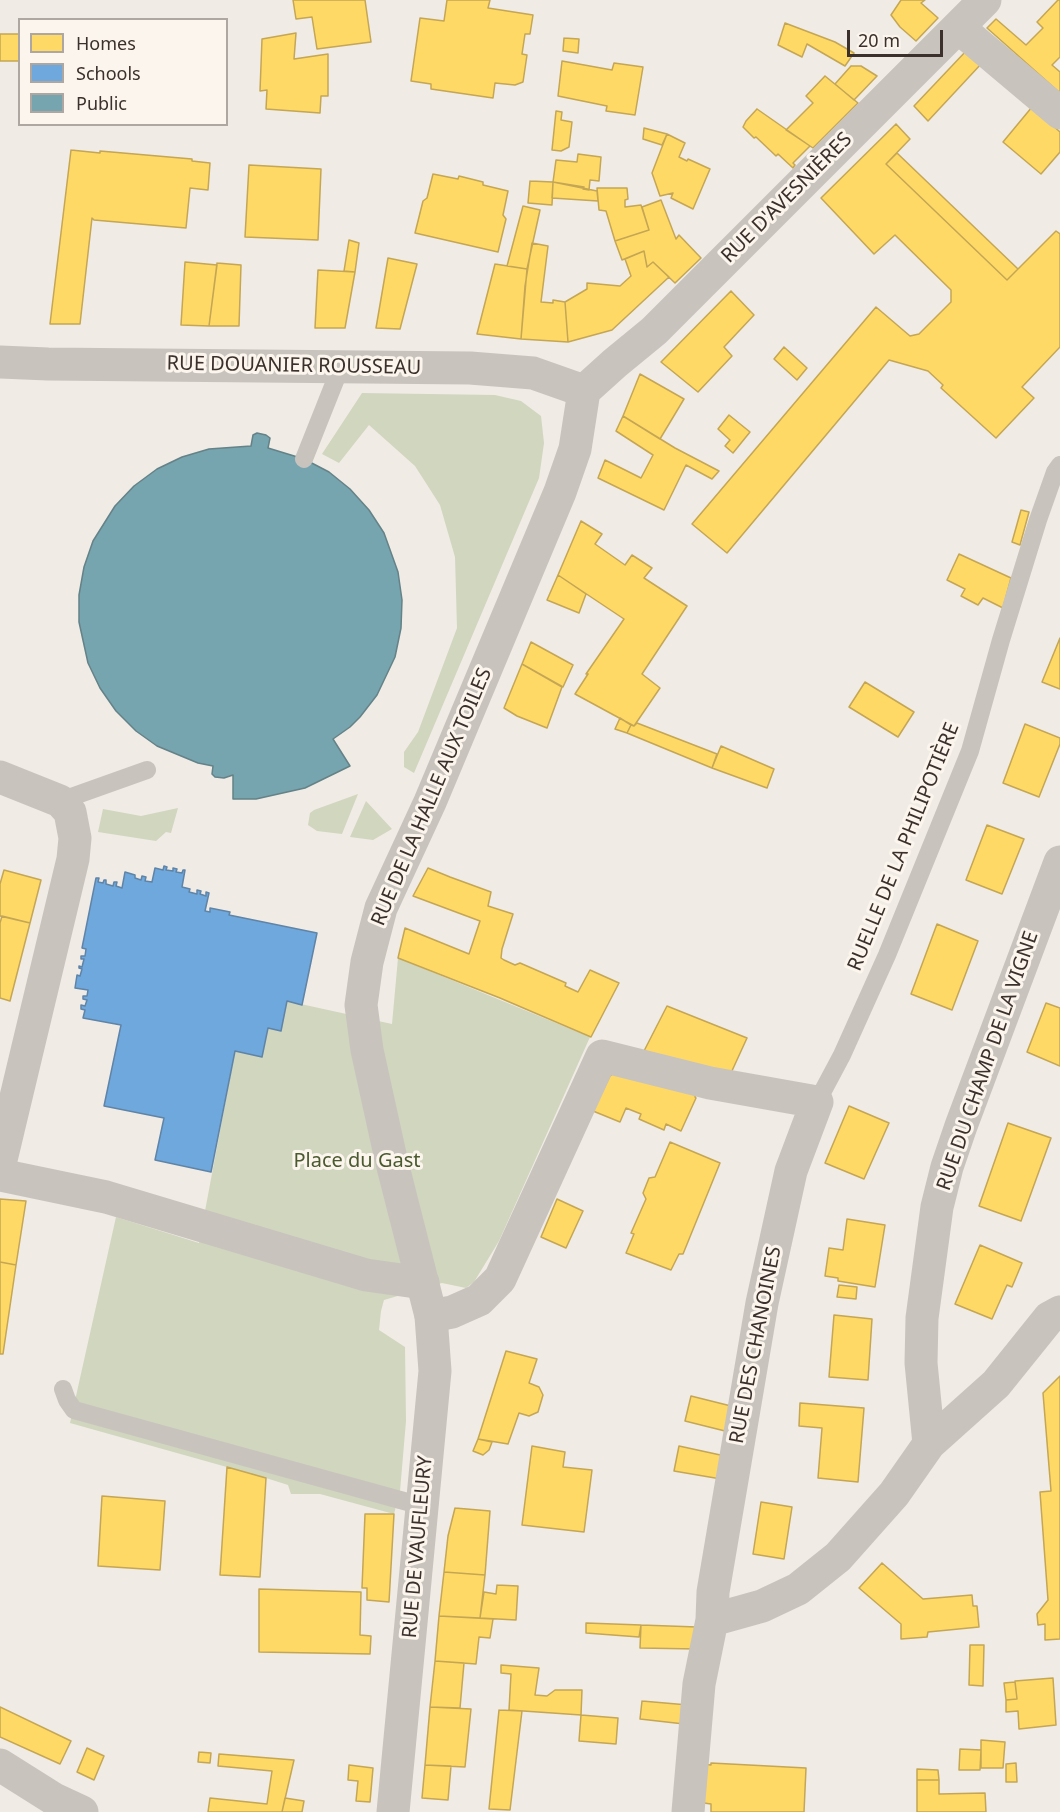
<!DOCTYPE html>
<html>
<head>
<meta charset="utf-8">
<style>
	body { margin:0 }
	#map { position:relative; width:1060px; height:1812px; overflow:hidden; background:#f0ebe5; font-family:"Noto Sans",sans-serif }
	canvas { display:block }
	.legend { position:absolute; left:18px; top:18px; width:210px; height:108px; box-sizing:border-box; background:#fbf5ee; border:2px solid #aea6a0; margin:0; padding:8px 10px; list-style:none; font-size:18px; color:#3b302b }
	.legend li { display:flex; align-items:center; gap:12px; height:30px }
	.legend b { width:30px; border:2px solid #aea6a0 }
	.scale { position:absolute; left:847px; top:30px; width:96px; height:27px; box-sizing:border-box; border:3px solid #3b302b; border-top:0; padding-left:8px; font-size:18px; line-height:21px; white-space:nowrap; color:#3b302b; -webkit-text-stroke:4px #fbf5ee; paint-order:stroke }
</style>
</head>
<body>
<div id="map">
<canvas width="1060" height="1812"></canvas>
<ul class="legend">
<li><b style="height:16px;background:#ffd966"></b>Homes</li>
<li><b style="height:16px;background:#6fa8dc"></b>Schools</li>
<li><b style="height:16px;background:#76a5af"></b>Public</li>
</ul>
<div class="scale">20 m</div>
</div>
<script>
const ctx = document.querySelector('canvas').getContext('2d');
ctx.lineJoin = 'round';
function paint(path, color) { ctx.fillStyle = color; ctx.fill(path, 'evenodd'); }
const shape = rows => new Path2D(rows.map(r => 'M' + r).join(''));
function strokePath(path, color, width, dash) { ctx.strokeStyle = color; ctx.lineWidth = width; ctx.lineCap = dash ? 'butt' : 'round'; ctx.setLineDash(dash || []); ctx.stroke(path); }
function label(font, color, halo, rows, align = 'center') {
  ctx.font = font + ' "Noto Sans",sans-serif'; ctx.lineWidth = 6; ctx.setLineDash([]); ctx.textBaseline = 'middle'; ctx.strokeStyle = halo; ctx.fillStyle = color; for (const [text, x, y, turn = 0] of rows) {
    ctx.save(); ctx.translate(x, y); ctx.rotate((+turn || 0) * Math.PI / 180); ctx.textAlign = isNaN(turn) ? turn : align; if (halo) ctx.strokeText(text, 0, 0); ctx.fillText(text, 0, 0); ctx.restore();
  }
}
paint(shape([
	[362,393,495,395,521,401,541,416,544,443,539,478,414,773,404,767,404,752,418,732,457,628,455,557,440,505,415,466,369,425,339,463,322,454],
	[358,794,342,834,317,831,308,825,310,813,314,810],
	[366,801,392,829,373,840,350,837],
	[178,808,171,833,166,832,156,841,98,832,103,809,141,816],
	[398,958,590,1037,499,1241,474,1282,466,1288,442,1283,384,1300,381,1311,379,1330,405,1347,406,1421,400,1491,394,1514,320,1494,291,1494,288,1485,266,1478,70,1423,116,1217,199,1243,235,1051,262,1057,268,1028,281,1030,287,1001,392,1024]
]), '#d1d6bf');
const homes = shape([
	[293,0,365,0,371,42,317,49,312,17,296,19,293,0],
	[447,0,490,0,488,8,533,15,530,34,525,34,522,54,527,55,523,82,515,85,495,83,493,98,431,89,431,84,411,81,420,18,444,21,447,0],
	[901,0,925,0,921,3,938,18,916,41,900,27,891,15,901,0],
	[1058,0,1060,0,1060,57,1052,65,1060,72,1060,93,987,28,996,19,1026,45,1043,28,1037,22,1058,0],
	[785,23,835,42,854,53,845,66,807,44,802,57,778,45,785,23],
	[296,33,294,59,328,54,328,96,321,96,320,113,266,109,267,90,260,91,262,39,296,33],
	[0,34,20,34,20,61,0,61,0,34],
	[564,38,579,39,578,53,563,51,564,38],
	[967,50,982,63,928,121,914,106,967,50],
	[562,61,612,70,614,63,643,67,635,115,606,111,607,106,558,96,562,61],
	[851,66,861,66,877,76,854,100,835,84,851,66],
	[825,76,858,103,813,148,786,130,813,103,806,96,825,76],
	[1032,107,1060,132,1060,152,1041,174,1003,142,1032,107],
	[757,109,810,146,793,163,795,165,793,168,778,154,776,156,756,137,754,138,743,127,746,121,757,109],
	[556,111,562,112,561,120,572,122,569,147,561,151,552,150,556,111],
	[896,124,910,139,886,164,1007,280,1056,231,1060,234,1060,347,1022,387,1034,398,996,438,941,388,943,385,928,371,889,360,727,553,692,524,876,307,910,336,919,334,951,302,951,290,895,235,874,254,821,198,896,124],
	[644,128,667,134,662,145,643,139,644,128],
	[667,134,685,143,679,157,687,161,688,159,710,169,693,209,671,198,673,193,660,196,652,173,667,134],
	[71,150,100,153,100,151,192,159,192,161,210,163,208,190,190,188,186,228,94,220,92,218,80,324,50,324,71,150],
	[897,153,1018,269,1007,280,886,164,897,153],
	[578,154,601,157,599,181,590,180,589,190,583,189,584,187,553,182,556,160,577,162,578,154],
	[249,165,321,169,318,240,245,237,249,165],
	[433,174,458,179,459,176,483,182,483,185,508,191,503,215,506,219,498,252,415,233,423,201,427,198,433,174],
	[530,181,553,182,552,205,528,203,530,181],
	[553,182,597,191,598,201,552,198,553,182],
	[597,188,627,188,628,199,625,200,625,207,641,205,649,230,615,241,606,211,599,210,597,188],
	[661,200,676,239,679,235,701,258,675,283,653,262,647,267,644,251,622,260,615,241,649,230,642,207,661,200],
	[523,206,540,210,527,269,507,266,523,206],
	[349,240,359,243,355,272,344,271,349,240],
	[532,243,548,246,541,302,553,303,553,300,565,302,568,342,521,339,525,286,532,243],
	[644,251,647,267,653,262,669,277,612,330,568,342,565,302,587,289,587,283,620,286,631,276,625,259,644,251],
	[388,258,417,264,400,329,376,328,388,258],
	[185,262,217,265,209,326,181,325,185,262],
	[217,263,241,265,239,326,209,326,217,263],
	[495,264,527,269,521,339,477,334,495,264],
	[318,270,355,272,345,328,315,328,318,270],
	[731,291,754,315,724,347,732,356,698,392,661,362,731,291],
	[784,347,807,368,797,380,774,359,784,347],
	[640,374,684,399,660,439,623,416,640,374],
	[729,415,750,432,733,453,725,446,730,440,718,429,729,415],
	[623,416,675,448,719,471,712,479,686,465,664,510,598,478,605,460,641,478,653,455,616,431,623,416],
	[1021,510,1029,512,1020,545,1012,542,1021,510],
	[581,521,602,534,595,544,625,565,632,555,652,568,644,578,687,606,642,674,660,688,634,726,575,694,588,674,586,674,624,619,558,575,581,521],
	[959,554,1011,578,1003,608,983,598,978,605,961,596,965,589,947,580,959,554],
	[558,575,586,594,579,613,547,600,558,575],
	[1060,638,1060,689,1042,682,1060,638],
	[531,642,573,665,563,687,522,664,531,642],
	[522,664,562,687,547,728,517,716,504,708,522,664],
	[865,682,914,712,898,737,849,707,865,682],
	[620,718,631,725,627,733,615,729,620,718],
	[637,723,717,754,712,768,627,733,631,725,634,726,637,723],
	[1025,724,1060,738,1060,744,1039,797,1003,783,1025,724],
	[721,746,774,769,767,788,712,768,721,746],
	[987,825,1024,839,1002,894,966,880,987,825],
	[428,868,450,877,491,892,488,906,513,914,502,949,501,958,504,960,515,965,520,963,566,983,565,986,578,992,590,970,619,983,591,1037,500,998,398,958,405,928,469,954,480,921,413,896,428,868],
	[4,870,41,880,30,923,0,916,0,884,4,870],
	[2,916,30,923,10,1001,0,998,0,923,2,916],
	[937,924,978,941,952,1010,911,994,937,924],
	[1046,1003,1060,1008,1060,1066,1027,1052,1046,1003],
	[667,1006,747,1038,731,1073,644,1051,667,1006],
	[617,1071,697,1090,695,1097,696,1098,681,1131,666,1124,664,1130,639,1119,641,1114,626,1108,620,1122,593,1111,610,1076,617,1071],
	[849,1106,889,1123,864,1179,825,1163,849,1106],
	[1008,1123,1051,1138,1021,1221,979,1206,1008,1123],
	[670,1142,720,1163,683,1254,679,1254,671,1270,626,1253,634,1234,631,1233,646,1199,643,1193,649,1178,655,1177,670,1142],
	[0,1199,26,1201,16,1265,0,1262,0,1199],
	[557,1199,583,1211,566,1248,541,1237,557,1199],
	[847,1219,885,1225,875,1287,838,1281,838,1278,825,1276,829,1248,843,1250,847,1219],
	[980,1245,1022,1263,1012,1287,1007,1285,992,1319,955,1304,980,1245],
	[0,1262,16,1265,3,1354,0,1354,0,1262],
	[839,1285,857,1287,856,1299,837,1297,839,1285],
	[834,1315,872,1319,868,1380,829,1377,834,1315],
	[506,1351,537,1359,529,1383,539,1387,543,1395,538,1412,529,1416,519,1413,508,1444,478,1439,506,1351],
	[1060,1376,1060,1639,1045,1640,1045,1624,1038,1625,1037,1614,1048,1600,1040,1492,1051,1491,1043,1393,1060,1376],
	[691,1396,735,1407,729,1432,685,1421,691,1396],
	[800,1403,864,1408,858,1482,818,1478,822,1428,799,1426,800,1403],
	[478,1439,492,1442,489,1450,483,1455,473,1451,478,1439],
	[532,1446,565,1452,563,1467,592,1470,584,1532,522,1525,532,1446],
	[679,1446,725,1456,721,1479,674,1471,679,1446],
	[227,1467,266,1478,260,1577,220,1575,227,1467],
	[102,1496,165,1501,160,1570,98,1566,102,1496],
	[761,1502,792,1507,784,1559,753,1554,761,1502],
	[455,1508,490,1511,485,1575,444,1572,448,1536,455,1508],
	[365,1514,394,1514,389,1602,367,1600,367,1588,362,1588,365,1514],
	[882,1563,923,1599,972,1595,973,1606,977,1606,979,1627,928,1632,927,1637,901,1639,901,1624,859,1588,882,1563],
	[444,1572,485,1575,480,1618,439,1616,444,1572],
	[497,1585,518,1586,516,1620,480,1618,484,1592,496,1594,497,1585],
	[259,1589,361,1592,360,1635,371,1636,370,1654,259,1652,259,1589],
	[439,1616,493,1619,490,1638,479,1637,476,1664,435,1661,439,1616],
	[586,1623,641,1625,639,1637,586,1633,586,1623],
	[641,1625,697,1627,697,1649,640,1648,641,1625],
	[970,1645,984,1645,983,1686,969,1685,970,1645],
	[435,1661,464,1663,460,1708,430,1707,435,1661],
	[501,1665,539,1668,535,1695,547,1696,555,1690,582,1690,581,1715,509,1710,511,1674,501,1673,501,1665],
	[1053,1678,1056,1725,1019,1729,1018,1711,1006,1712,1006,1700,1017,1699,1015,1681,1053,1678],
	[1015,1682,1017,1699,1006,1700,1004,1683,1015,1682],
	[642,1701,688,1705,684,1724,640,1719,642,1701],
	[0,1707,71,1741,60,1764,0,1737,0,1707],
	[430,1707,471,1709,465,1767,425,1765,430,1707],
	[499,1710,522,1711,510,1810,489,1809,499,1710],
	[581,1715,618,1718,616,1744,579,1741,581,1715],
	[981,1740,1005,1742,1003,1768,981,1768,981,1740],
	[87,1748,104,1756,94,1780,77,1772,87,1748],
	[960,1749,981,1750,980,1770,959,1770,960,1749],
	[199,1752,211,1753,210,1763,198,1762,199,1752],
	[219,1754,294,1760,282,1812,208,1812,210,1798,267,1804,272,1771,218,1766,219,1754],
	[711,1763,806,1768,804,1812,711,1812,711,1804,697,1802,702,1764,711,1765,711,1763],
	[1016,1763,1017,1782,1006,1782,1006,1764,1016,1763],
	[349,1765,373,1768,370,1802,356,1801,358,1781,348,1780,349,1765],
	[425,1765,451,1766,448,1800,422,1798,425,1765],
	[917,1769,938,1770,939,1780,917,1780,917,1769],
	[917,1780,939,1780,939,1794,985,1793,986,1812,917,1812,917,1780],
	[285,1798,304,1801,302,1812,282,1812,285,1798]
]);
paint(homes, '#ffd966');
strokePath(homes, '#c4a654', 1.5);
const schools = shape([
	[164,866,167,867,166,870,173,871,173,868,177,869,176,872,182,873,183,870,185,870,182,887,190,889,189,892,197,894,197,890,201,891,200,894,206,896,206,892,209,893,205,911,210,912,210,908,230,912,229,915,317,933,302,1005,287,1001,281,1031,268,1028,262,1057,235,1051,211,1172,155,1160,164,1118,104,1106,121,1025,83,1018,85,1010,81,1009,81,1005,85,1006,87,1000,83,999,83,996,87,996,88,990,75,988,77,975,80,976,82,969,79,968,79,966,82,967,84,959,81,959,81,956,85,956,86,949,82,948,96,878,99,878,98,882,103,883,104,880,106,880,106,884,113,886,114,882,117,882,116,886,122,888,125,872,135,875,135,878,141,880,142,876,146,877,145,881,152,882,155,868,163,870,164,866]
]);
paint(schools, '#6fa8dc');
strokePath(schools, '#5f84a7', 1.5);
const public = shape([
	[257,433,266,435,270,438,268,448,304,459,329,472,350,489,369,510,384,533,398,572,402,600,401,628,395,657,377,695,360,717,350,727,333,739,350,766,305,788,256,799,233,799,233,775,224,778,215,777,212,774,213,766,198,763,157,746,136,731,116,711,100,688,88,663,79,622,79,595,84,567,93,541,115,506,134,486,157,469,182,457,209,449,251,446,253,435,257,433]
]);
paint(public, '#76a5af');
strokePath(public, '#648287', 1.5);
strokePath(shape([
	[304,459,341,366],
	[60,801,147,770],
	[817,1102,842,1055,887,955,970,751,1001,640,1038,520,1055,472,1060,465],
	[63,1389,67,1400,74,1410,422,1506]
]), '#c9c3be', 18);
strokePath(shape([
	[959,28,1060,113],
	[0,362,48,364,470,368,533,373,584,391],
	[0,777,60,801,70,812,75,838,73,859,0,1164],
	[0,1175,106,1197,366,1275,423,1283],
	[431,1316,452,1312,479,1300,500,1279,602,1056,710,1083,817,1102,791,1171,762,1303,713,1592,712,1620,699,1684,688,1812],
	[929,1444,921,1363,922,1318,937,1207,947,1167,961,1126,1060,862],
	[712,1620,762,1606,798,1589,838,1557,894,1494,929,1444,996,1384,1049,1318,1060,1312],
	[0,1765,54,1799,82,1812]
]), '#c9c3be', 33);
strokePath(shape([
	[393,1812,435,1371,431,1316,391,1159,367,1050,361,1005,367,962,381,908,430,802,560,492,575,449,584,391,615,363,654,331,985,0]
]), '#c9c3be', 33);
label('20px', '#3b302b', '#fbf5ee', [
	["RUE D'AVESNIÈRES",787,198,-45],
	["RUE DOUANIER ROUSSEAU",294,366,1],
	["RUE DE LA HALLE AUX TOILES",432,797,-67],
	["RUELLE DE LA PHILIPOTIÈRE",904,847,-68],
	["RUE DU CHAMP DE LA VIGNE",988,1061,-71],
	["RUE DES CHANOINES",756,1345,-79],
	["RUE DE VAUFLEURY",418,1547,-85]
]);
label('20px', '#4a5a2e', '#fbf5ee', [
	["Place du Gast",357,1161]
]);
</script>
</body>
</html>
